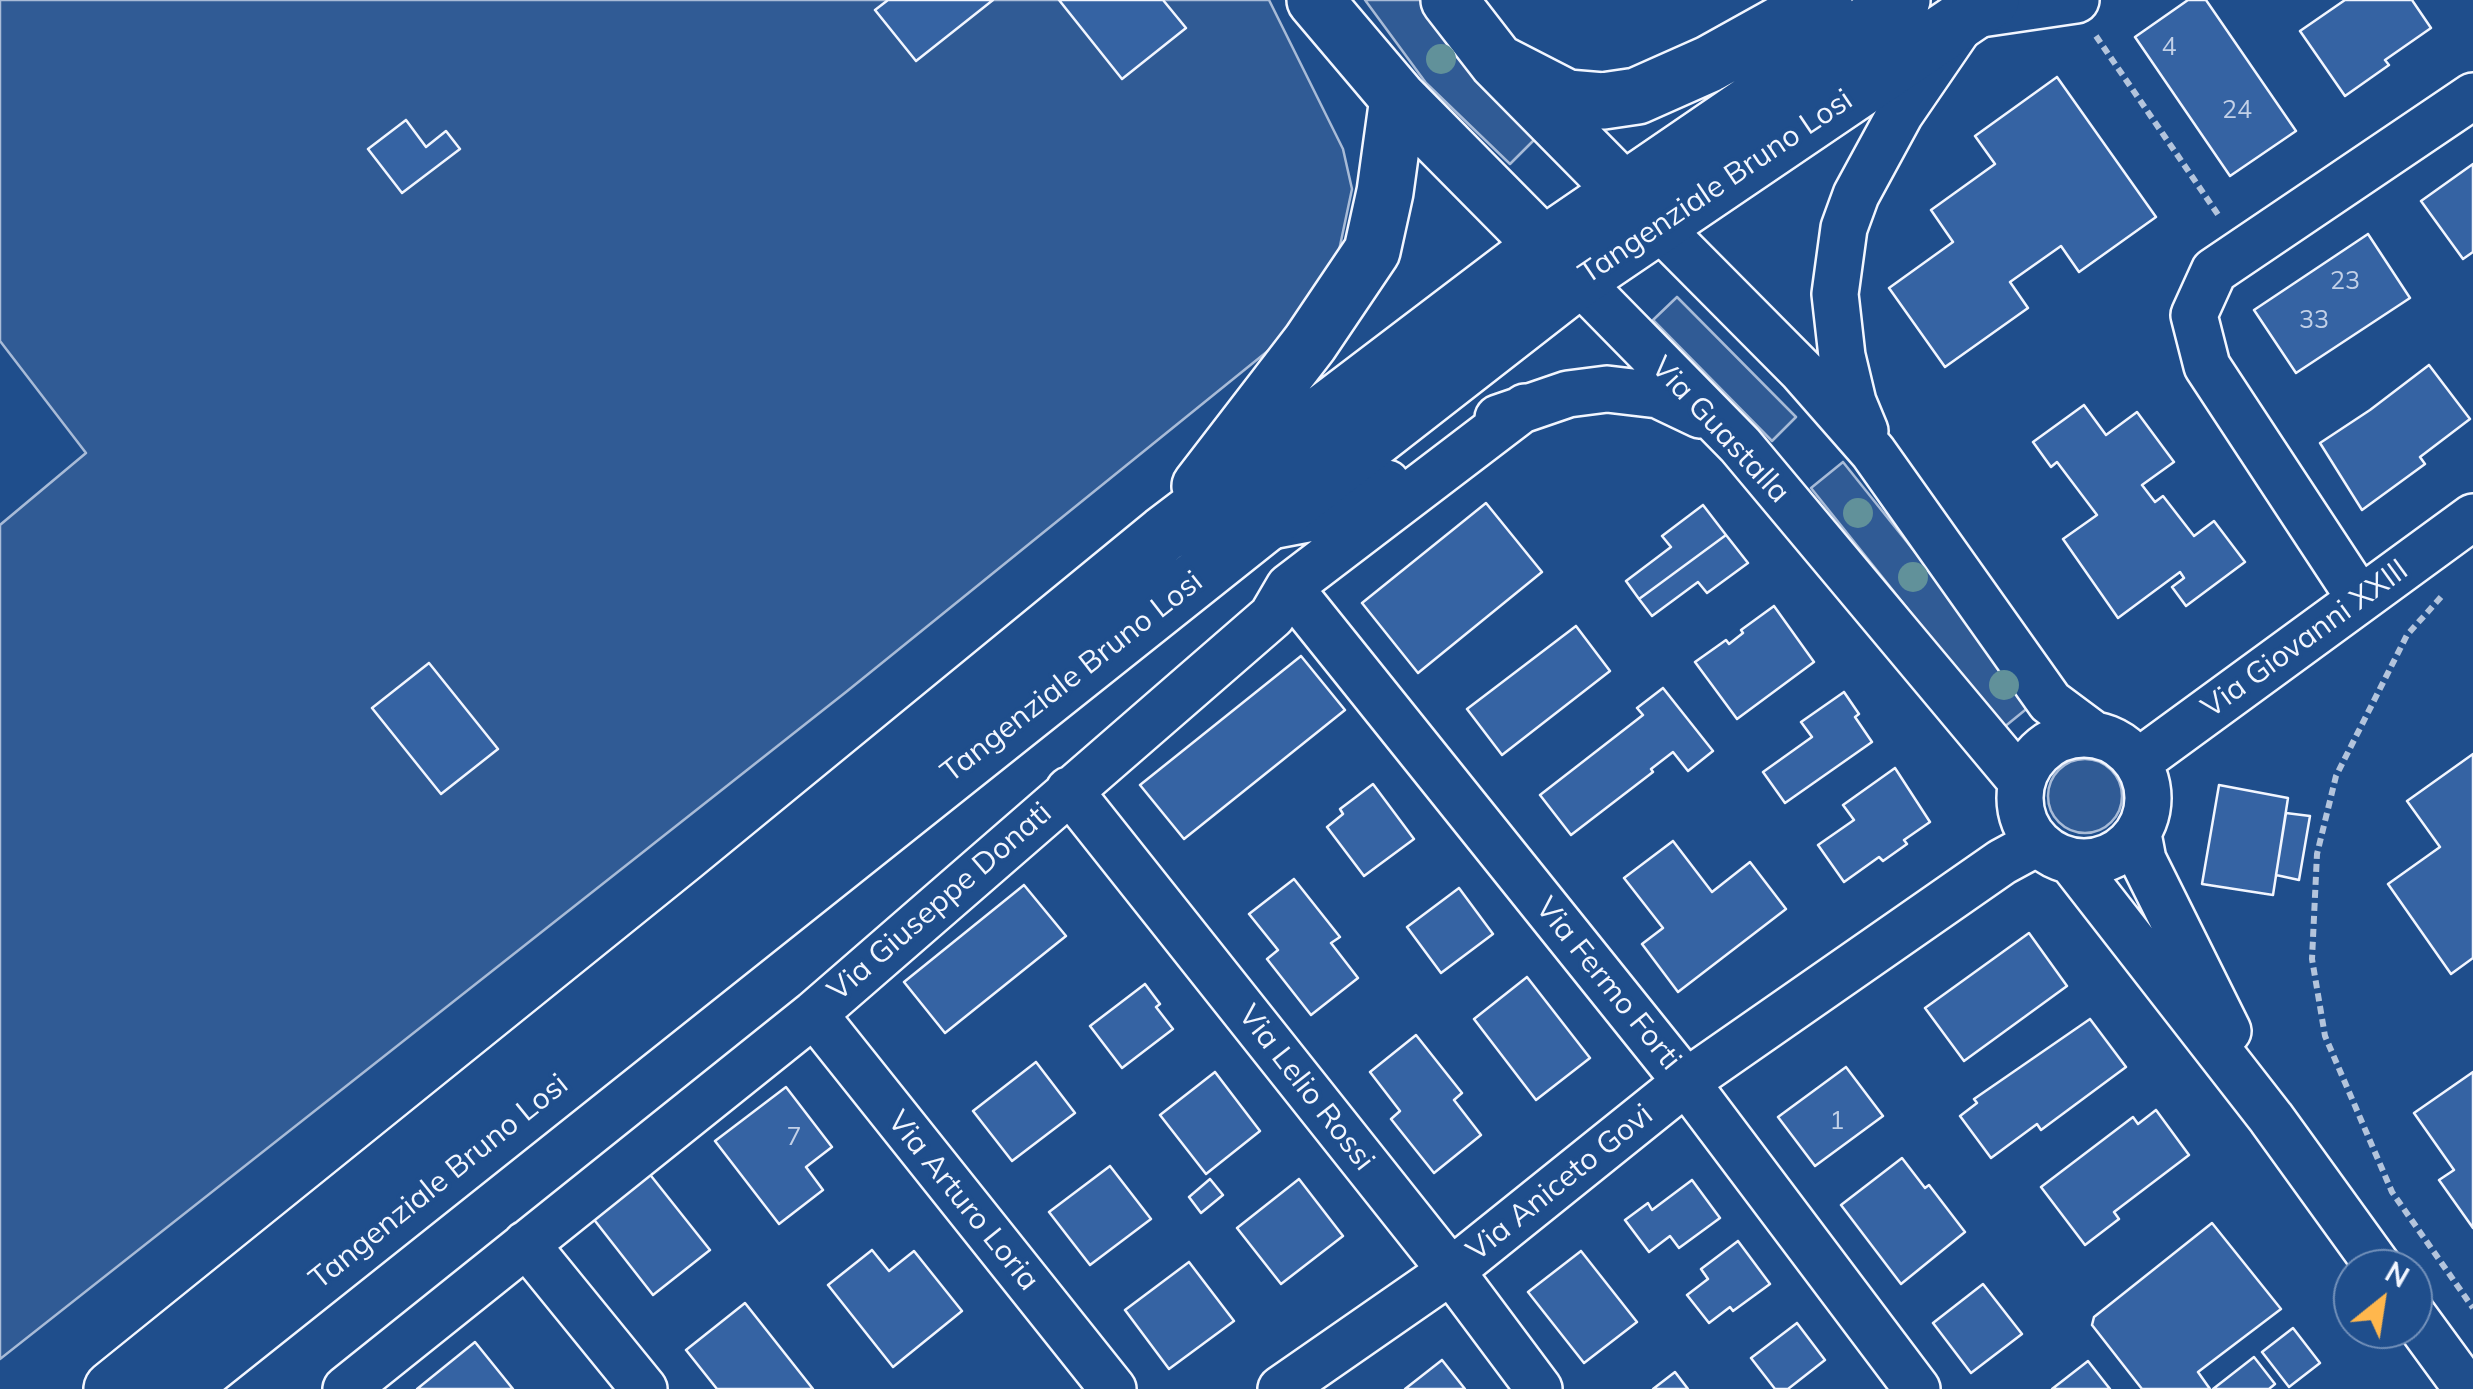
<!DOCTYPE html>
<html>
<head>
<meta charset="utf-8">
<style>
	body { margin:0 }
	#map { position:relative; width:2473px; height:1389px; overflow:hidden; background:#1f4e8c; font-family:Mulish,sans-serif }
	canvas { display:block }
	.north { position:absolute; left:2333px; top:1249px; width:100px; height:100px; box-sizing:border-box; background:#1f4e8c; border:2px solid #7391ba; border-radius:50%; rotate:30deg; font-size:28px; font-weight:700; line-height:40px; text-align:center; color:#f2f6ff }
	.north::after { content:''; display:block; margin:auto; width:35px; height:45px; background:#ffb74d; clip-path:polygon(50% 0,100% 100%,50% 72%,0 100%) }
</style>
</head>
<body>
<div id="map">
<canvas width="2473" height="1389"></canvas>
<div class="north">N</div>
</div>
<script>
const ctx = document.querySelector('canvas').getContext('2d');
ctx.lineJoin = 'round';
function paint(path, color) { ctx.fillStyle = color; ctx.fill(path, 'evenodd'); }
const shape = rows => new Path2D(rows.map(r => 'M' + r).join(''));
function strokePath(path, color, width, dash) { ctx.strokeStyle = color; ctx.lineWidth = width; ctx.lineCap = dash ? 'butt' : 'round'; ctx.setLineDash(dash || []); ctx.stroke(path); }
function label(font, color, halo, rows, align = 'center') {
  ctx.font = font + ' Mulish,sans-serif'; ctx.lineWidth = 8; ctx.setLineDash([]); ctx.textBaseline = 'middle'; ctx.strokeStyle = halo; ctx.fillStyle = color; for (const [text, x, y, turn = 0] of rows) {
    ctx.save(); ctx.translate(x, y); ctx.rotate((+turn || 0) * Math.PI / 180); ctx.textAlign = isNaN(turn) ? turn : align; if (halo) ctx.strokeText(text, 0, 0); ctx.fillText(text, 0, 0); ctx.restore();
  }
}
const green = shape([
	[0,0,1269,0,1343,149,1352,189,1337,260,1295,329,846,692,0,1359,0,525,86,453,0,341,0,0],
	[1365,0,1420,0,1459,51,1537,137,1510,164,1426,83,1365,0],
	[1677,297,1796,417,1772,441,1653,320,1677,297],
	[1843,462,2035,702,2003,728,1811,488,1843,462],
	'2048 796a37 37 0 1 1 74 0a37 37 0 1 1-74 0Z'
]);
paint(green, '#305b95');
strokePath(green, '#a8bbd7', 2.5);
const building = shape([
	[888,0,993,0,916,61,875,10,888,0],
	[1059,0,1163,0,1186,28,1122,79,1059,0],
	[2188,0,2206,0,2296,131,2230,176,2135,37,2188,0],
	[2345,0,2412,0,2431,28,2385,60,2389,65,2345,96,2300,31,2345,0],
	[2057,77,2156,217,2079,272,2061,246,2010,282,2028,308,1945,367,1889,288,1953,242,1931,210,1995,164,1975,136,2057,77],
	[406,120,426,147,446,131,460,149,402,193,368,149,406,120],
	[2473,164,2473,252,2463,259,2421,201,2473,164],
	[2368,234,2410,298,2296,373,2254,310,2368,234],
	[2429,365,2470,419,2420,457,2425,464,2362,510,2320,443,2370,410,2429,365],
	[2084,405,2106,435,2137,412,2174,462,2142,485,2155,502,2163,496,2194,536,2214,521,2245,562,2186,606,2172,587,2184,578,2180,572,2118,618,2063,539,2097,515,2057,462,2051,467,2033,442,2084,405],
	[1486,503,1542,572,1418,673,1362,603,1486,503],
	[1703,505,1726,535,1639,599,1626,581,1671,547,1662,536,1703,505],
	[1726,535,1748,563,1707,593,1698,582,1652,616,1639,599,1726,535],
	[1774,606,1814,662,1737,719,1695,662,1726,640,1729,644,1743,633,1741,630,1774,606],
	[1576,626,1610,671,1502,755,1467,709,1576,626],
	[1301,656,1345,710,1184,839,1140,785,1301,656],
	[429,663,498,749,441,794,372,708,429,663],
	[1663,688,1713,751,1688,771,1673,752,1651,769,1653,772,1571,835,1540,795,1643,715,1637,708,1663,688],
	[1844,692,1859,714,1855,717,1872,742,1785,803,1763,772,1812,737,1801,722,1844,692],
	[2473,754,2473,958,2451,974,2388,884,2440,847,2407,801,2473,754],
	[1895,768,1930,822,1904,840,1907,844,1883,861,1879,857,1844,882,1818,845,1854,820,1843,805,1895,768],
	[1373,784,1414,839,1364,876,1327,827,1343,814,1340,809,1373,784],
	[2219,785,2288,798,2273,895,2202,884,2219,785],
	[2286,813,2310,816,2299,880,2276,875,2286,813],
	[1673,841,1712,892,1750,862,1786,909,1678,992,1642,944,1663,928,1624,878,1673,841],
	[1294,879,1340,937,1331,943,1358,978,1311,1015,1267,959,1278,950,1249,914,1294,879],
	[1024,885,1066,936,945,1033,904,982,1024,885],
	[1459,888,1493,934,1441,973,1407,927,1459,888],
	[2029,933,2067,986,1964,1061,1925,1008,2029,933],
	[1527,977,1590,1058,1536,1100,1474,1019,1527,977],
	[1145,984,1160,1004,1156,1007,1173,1029,1122,1068,1090,1026,1145,984],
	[2090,1019,2126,1067,2041,1130,2037,1124,1991,1158,1960,1116,1977,1103,1974,1099,2090,1019],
	[1416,1035,1462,1093,1454,1100,1481,1135,1434,1173,1391,1119,1400,1111,1370,1072,1416,1035],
	[1036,1062,1075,1113,1012,1161,973,1111,1036,1062],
	[1846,1067,1883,1116,1815,1166,1778,1117,1846,1067],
	[1215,1072,1260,1131,1206,1174,1160,1115,1215,1072],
	[2473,1072,2473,1228,2439,1180,2454,1170,2414,1113,2473,1072],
	[786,1087,832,1147,806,1167,823,1190,779,1224,715,1141,786,1087],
	[2156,1110,2189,1155,2114,1212,2119,1219,2085,1245,2041,1187,2133,1117,2138,1124,2156,1110],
	[1902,1158,1925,1188,1929,1185,1965,1232,1901,1284,1841,1205,1902,1158],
	[1110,1166,1151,1219,1090,1265,1049,1212,1110,1166],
	[648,1172,710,1250,653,1295,592,1217,648,1172],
	[1210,1179,1223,1195,1201,1213,1189,1197,1210,1179],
	[1299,1179,1343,1236,1281,1284,1237,1228,1299,1179],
	[1692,1180,1720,1218,1679,1248,1670,1236,1649,1252,1625,1220,1648,1203,1652,1210,1692,1180],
	[2212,1223,2281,1309,2198,1372,2210,1389,2142,1389,2092,1325,2094,1317,2212,1223],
	[1738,1241,1770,1284,1733,1311,1730,1307,1709,1323,1687,1295,1708,1279,1701,1269,1738,1241],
	[872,1250,889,1271,914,1251,962,1311,893,1367,828,1285,872,1250],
	[1581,1251,1637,1322,1584,1363,1528,1292,1581,1251],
	[1189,1262,1234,1321,1169,1369,1125,1310,1189,1262],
	[1983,1284,2022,1334,1971,1373,1933,1323,1983,1284],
	[745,1303,813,1389,717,1389,686,1350,745,1303],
	[1797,1323,1825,1360,1788,1389,1775,1389,1751,1358,1797,1323],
	[2293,1328,2320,1363,2289,1387,2262,1352,2293,1328],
	[475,1342,513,1389,417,1389,475,1342],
	[2254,1357,2275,1384,2269,1389,2213,1389,2254,1357],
	[1442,1360,1465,1389,1405,1389,1442,1360],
	[2088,1361,2110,1389,2052,1389,2088,1361],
	[1675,1372,1688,1389,1653,1389,1675,1372]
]);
paint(building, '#3563a3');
strokePath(building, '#f2f6ff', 2.5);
const minor = shape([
	[1659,227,1802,371,1873,452,2050,702,2093,734],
	[1578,280,1740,445,2021,781],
	[1498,418,1568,394,1607,389,1658,395,1700,415],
	[1865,431,1853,402,1842,356,1835,294,1844,228,1856,195,1900,114,1967,16,2076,0],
	[1261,528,1324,516,1354,505,1387,483],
	[1289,587,1686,1082,1917,1389],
	[2360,599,2207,366,2194,315,2214,271,2473,96],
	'2020 798a64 64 0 1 1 128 0a64 64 0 1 1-128 0Z',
	[2138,762,2473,517],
	[1069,790,1451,1271,1539,1389],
	[2138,834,2143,860,2228,1031],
	[2071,861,2271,1118,2380,1269],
	[814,1014,1113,1389],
	[526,1244,644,1389],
	[2413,1315,2467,1389],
	[346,1389,814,1014,1272,616,1289,587,1525,407],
	[1281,1389,1451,1271,1686,1082,2002,862,2037,843]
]);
const major = shape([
	[1315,0,1398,98,1569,271],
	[1449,0,1497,62,1650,217],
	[1497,62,1567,98,1603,101,1637,96,1709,64,1824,0],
	[1200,486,1310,343,1372,251,1385,192,1398,98],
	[112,1389,719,899,1164,534,1544,245,1902,0],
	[179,1389,1260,528,1578,280,1991,0]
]);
strokePath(minor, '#f2f6ff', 50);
strokePath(major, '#f2f6ff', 60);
strokePath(shape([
	[2096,36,2219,216],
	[2441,597,2407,635,2336,776,2317,854,2312,959,2325,1036,2392,1192,2473,1308]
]), '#b3c4dc', 6, [8, 5]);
strokePath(minor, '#1f4e8c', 45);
strokePath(major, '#1f4e8c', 55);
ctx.fillStyle = '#61919a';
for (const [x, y] of [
	[1441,59],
	[1858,513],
	[1913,577],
	[2004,685]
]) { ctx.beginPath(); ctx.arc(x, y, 15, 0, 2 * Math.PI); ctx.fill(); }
label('25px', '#c3d1e8', null, [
	["4",2169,47],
	["24",2237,110],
	["23",2345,281],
	["33",2314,320],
	["1",1837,1121],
	["7",794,1137]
]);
label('30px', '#f2f6ff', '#1f4e8c', [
	["Tangenziale Bruno Losi",1716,187,-34],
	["Via Guastalla",1720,430,47],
	["Via Giovanni XXIII",2305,639,-36],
	["Tangenziale Bruno Losi",1072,677,-38],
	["Via Giuseppe Donati",940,902,-41],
	["Via Fermo Forti",1608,984,51],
	["Via Lelio Rossi",1306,1088,52],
	["Tangenziale Bruno Losi",439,1182,-39],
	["Via Aniceto Govi",1560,1183,-39],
	["Via Arturo Loria",963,1201,51]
]);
</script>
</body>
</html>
